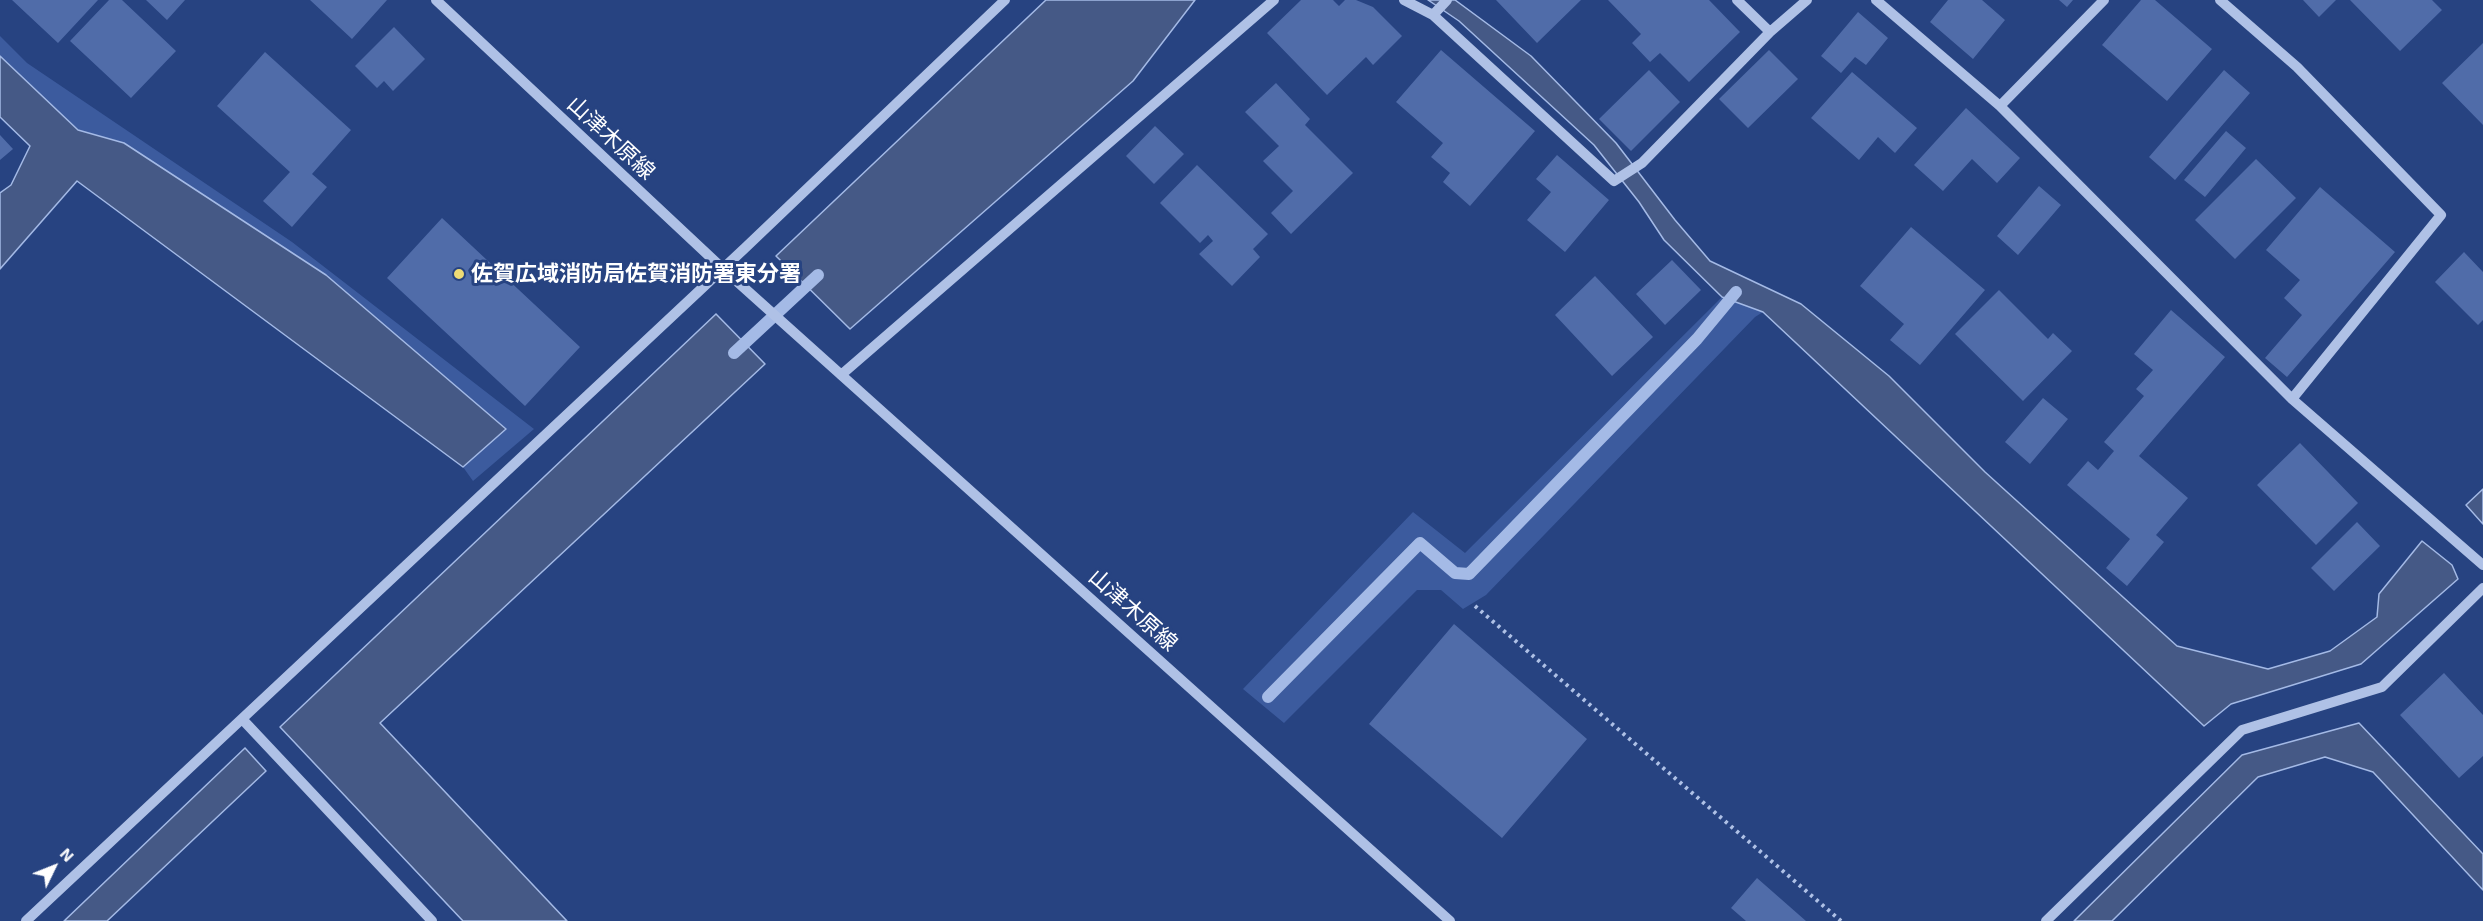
<!DOCTYPE html>
<html>
<head>
<meta charset="utf-8">
<style>
	body { margin:0 }
	#map { position:relative; width:2483px; height:921px; overflow:hidden; background:#274381; font-family:"Exo 2",sans-serif }
	canvas { display:block }
	.north { position:absolute; left:24px; top:837px; width:60px; height:60px; -webkit-text-stroke:4px #274381; paint-order:stroke; rotate:47deg; font-size:16px; font-weight:700; line-height:24px; text-align:center; color:#fff }
	.north::after { content:''; display:block; margin:auto; width:21px; height:27px; background:#fff; clip-path:polygon(50% 0,100% 100%,50% 72%,0 100%) }
</style>
</head>
<body>
<div id="map">
<canvas width="2483" height="921"></canvas>
<div class="north">N</div>
</div>
<script>
const ctx = document.querySelector('canvas').getContext('2d');
ctx.lineJoin = 'round';
function paint(path, color) { ctx.fillStyle = color; ctx.fill(path, 'evenodd'); }
const shape = rows => new Path2D(rows.map(r => 'M' + r).join(''));
function strokePath(path, color, width, dash) { ctx.strokeStyle = color; ctx.lineWidth = width; ctx.lineCap = dash ? 'butt' : 'round'; ctx.setLineDash(dash || []); ctx.stroke(path); }
function label(font, color, halo, rows, align = 'center') {
  ctx.font = font + ' "Exo 2","Noto Sans JP",sans-serif'; ctx.lineWidth = 6; ctx.setLineDash([]); ctx.textBaseline = 'middle'; ctx.strokeStyle = halo; ctx.fillStyle = color; for (const [text, x, y, turn = 0] of rows) {
    ctx.save(); ctx.translate(x, y); ctx.rotate((+turn || 0) * Math.PI / 180); ctx.textAlign = isNaN(turn) ? turn : align; if (halo) ctx.strokeText(text, 0, 0); ctx.fillText(text, 0, 0); ctx.restore();
  }
}
paint(shape([
	[0,36,27,63,292,242,534,429,473,481,463,467,505,428,326,275,124,143,78,130,0,56],
	[1722,297,1763,312,1755,317,1486,595,1463,609,1441,590,1417,590,1284,723,1243,689,1413,512,1465,553]
]), '#3c5b9e');
const water = shape([
	[1046,0,1195,0,1133,81,850,329,776,256,1046,0],
	[1428,0,1455,0,1531,56,1616,143,1675,220,1710,261,1801,304,1889,376,1985,472,2177,646,2268,669,2330,651,2377,617,2379,594,2422,541,2452,565,2458,579,2361,664,2231,704,2204,726,1763,312,1722,297,1664,240,1639,202,1594,145,1459,21,1428,0],
	[0,56,78,130,124,143,326,275,506,429,463,467,77,181,0,269,0,193,11,185,30,146,0,117,0,56],
	[716,314,765,364,380,723,567,921,463,921,280,727,716,314],
	[2483,489,2483,524,2466,505,2483,489],
	[2359,723,2483,854,2483,890,2373,772,2325,757,2258,777,2112,921,2074,921,2242,755,2359,723],
	[245,748,266,771,107,921,64,921,245,748]
]);
paint(water, '#455986');
strokePath(water, '#a4bae6', 1.5);
strokePath(shape([
	[734,353,818,275],
	[1268,697,1420,543,1455,573,1469,574,1697,339,1736,292]
]), '#a4bae6', 12);
paint(shape([
	[12,0,98,0,58,43],
	[109,0,122,0,176,51,131,98,70,41],
	[146,0,185,0,167,20],
	[310,0,387,0,352,39],
	[1301,0,1333,0,1339,6,1345,0,1356,0,1373,7,1402,36,1373,65,1366,57,1327,95,1267,33],
	[1496,0,1581,0,1537,43],
	[1608,0,1709,0,1740,32,1689,82,1660,53,1650,62,1632,43,1641,34],
	[1948,0,1982,0,2005,20,1973,59,1930,22],
	[2059,0,2073,0,2067,7],
	[2141,0,2155,0,2212,49,2167,101,2102,45],
	[2303,0,2336,0,2319,17],
	[2350,0,2432,0,2442,10,2400,51],
	[1858,12,1888,38,1866,65,1855,57,1841,73,1821,56],
	[394,27,425,59,393,91,384,81,377,88,355,66],
	[2483,43,2483,125,2442,83],
	[1441,50,1535,131,1470,206,1443,182,1450,173,1431,157,1443,143,1396,102],
	[1769,50,1798,79,1748,128,1719,99],
	[265,52,351,130,312,174,327,187,292,227,263,201,290,172,217,106],
	[1649,70,1680,102,1631,151,1599,119],
	[2224,70,2250,93,2175,180,2149,157],
	[1852,72,1917,128,1895,153,1878,137,1859,160,1811,118],
	[1276,83,1310,119,1305,125,1353,173,1291,234,1271,213,1293,191,1263,161,1279,146,1245,112],
	[1966,108,2020,158,1997,183,1972,159,1943,191,1914,165],
	[1155,126,1184,154,1154,184,1126,156],
	[2226,131,2246,148,2205,197,2184,180],
	[0,135,13,149,0,160],
	[1557,155,1609,200,1565,252,1527,220,1551,192,1536,179],
	[2256,159,2296,198,2235,259,2195,220],
	[1197,165,1268,234,1253,249,1260,257,1232,286,1199,254,1213,241,1208,235,1200,243,1160,203],
	[2039,186,2061,205,2018,255,1997,236],
	[2320,187,2395,252,2287,377,2265,358,2302,315,2284,298,2300,280,2266,250],
	[442,218,580,347,525,406,387,278],
	[1911,227,1985,290,1920,365,1890,340,1904,324,1860,286],
	[2464,252,2483,272,2483,320,2478,325,2435,282],
	[1672,260,1701,290,1665,325,1636,294],
	[1595,276,1653,337,1612,376,1555,315],
	[1999,290,2048,339,2053,333,2072,351,2023,401,1955,334],
	[2171,310,2225,357,2139,456,2188,498,2156,535,2164,542,2127,586,2106,568,2130,539,2067,485,2088,461,2098,470,2114,451,2104,442,2144,396,2136,389,2153,370,2134,354],
	[2043,398,2068,419,2030,464,2005,442],
	[2300,443,2358,503,2316,545,2257,485],
	[2357,522,2380,546,2334,591,2311,568],
	[1454,624,1587,739,1502,838,1369,724],
	[2444,673,2483,715,2483,756,2459,778,2400,715],
	[1757,878,1806,921,1746,921,1731,908]
]), '#506ca9');
strokePath(shape([
	[1475,606,1841,921]
]), '#afc1e6', 4, [3, 4.5]);
strokePath(shape([
	[436,0,722,268,1450,921],
	[1404,0,1433,15,1614,181,1642,163,1770,32,1807,0],
	[1737,0,1770,32],
	[1876,0,2000,106,2104,0],
	[2220,0,2297,67,2441,215,2292,399],
	[1433,15,1447,0],
	[2000,106,2292,399,2483,565],
	[841,375,1274,0],
	[243,720,432,921],
	[26,921,745,248,1005,0],
	[2046,921,2242,730,2382,687,2483,588]
]), '#afc1e6', 10);
for (const [x, y, r, color] of [
	[459,274,6,"#eedb75"]
]) { const dot = new Path2D(); dot.arc(x, y, r, 0, 2 * Math.PI); ctx.fillStyle = color; ctx.fill(dot); strokePath(dot, '#274381', 2); }
label('22px', '#fff', '#274381', [
	["山津木原線",611,138,43],
	["山津木原線",1133,610,42]
]);
label('bold 22px', '#fff', '#274381', [
	["佐賀広域消防局佐賀消防署東分署",471,274]
], 'left');
</script>
</body>
</html>
